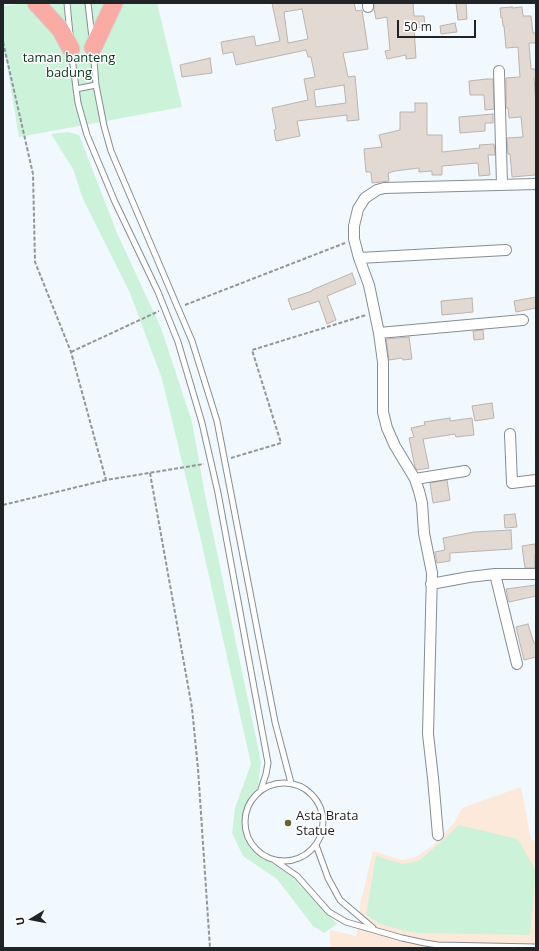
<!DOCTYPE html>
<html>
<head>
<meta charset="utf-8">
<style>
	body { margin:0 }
	#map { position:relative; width:539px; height:951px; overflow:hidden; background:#f1f8fe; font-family:"Open Sans",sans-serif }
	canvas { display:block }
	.frame { position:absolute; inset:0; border:4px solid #212427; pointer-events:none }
	.north { position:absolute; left:12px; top:899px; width:40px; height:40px; -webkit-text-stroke:3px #fff; paint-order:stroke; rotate:260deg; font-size:11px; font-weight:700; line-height:16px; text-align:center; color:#212427 }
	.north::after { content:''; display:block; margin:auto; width:14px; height:18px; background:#212427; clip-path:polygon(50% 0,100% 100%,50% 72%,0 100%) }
	.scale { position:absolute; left:397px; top:20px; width:79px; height:18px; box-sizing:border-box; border:2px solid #212427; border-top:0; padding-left:5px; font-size:12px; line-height:14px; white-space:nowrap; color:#212427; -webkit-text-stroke:3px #fff; paint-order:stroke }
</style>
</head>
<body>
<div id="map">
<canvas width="539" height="951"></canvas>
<div class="frame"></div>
<div class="north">U</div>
<div class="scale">50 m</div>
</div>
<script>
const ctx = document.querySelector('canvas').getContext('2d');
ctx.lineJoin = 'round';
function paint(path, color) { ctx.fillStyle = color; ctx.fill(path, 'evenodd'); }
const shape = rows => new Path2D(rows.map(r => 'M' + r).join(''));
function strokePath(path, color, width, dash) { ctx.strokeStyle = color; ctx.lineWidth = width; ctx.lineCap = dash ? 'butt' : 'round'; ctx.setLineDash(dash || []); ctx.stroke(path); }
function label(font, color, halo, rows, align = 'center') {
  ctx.font = font + ' "Open Sans",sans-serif'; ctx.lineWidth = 3; ctx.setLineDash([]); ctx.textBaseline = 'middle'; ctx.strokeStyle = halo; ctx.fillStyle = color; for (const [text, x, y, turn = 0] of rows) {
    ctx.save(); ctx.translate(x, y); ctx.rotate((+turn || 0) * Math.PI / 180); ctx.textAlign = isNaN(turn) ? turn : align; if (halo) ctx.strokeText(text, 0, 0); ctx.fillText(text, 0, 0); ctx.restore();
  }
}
paint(shape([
	[521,787,531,840,536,840,536,948,330,948,330,930,356,936,361,901,373,851,401,860,414,858,431,847,454,823,462,808]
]), '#fde9d9');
paint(shape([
	[26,3,157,3,182,107,19,137,3,41,3,6],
	[68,132,79,135,117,233,161,328,192,422,206,500,261,762,258,787,250,797,244,809,243,822,245,836,254,851,292,877,337,924,324,933,313,926,277,879,243,856,232,833,235,808,251,764,200,536,162,379,130,293,83,199,73,169,51,134],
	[459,825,518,839,536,871,530,935,417,933,401,930,380,924,366,915,376,856,403,864,418,861,433,849]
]), '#ccf3d9');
const building = shape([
	[272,3,354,3,356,11,362,10,368,49,343,53,348,77,355,76,359,120,347,121,347,115,297,121,300,136,276,141,274,130,276,129,272,108,308,100,304,79,315,77,311,57,308,57,306,50,236,65,233,52,223,54,221,42,254,36,256,46,280,41,272,3],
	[302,9,308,39,288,43,284,12,302,9],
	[344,85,346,103,316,107,314,90,344,85],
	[374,3,413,3,414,16,424,16,425,27,414,28,416,58,406,59,406,55,387,59,385,51,390,50,387,17,376,19,374,9,374,3],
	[456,3,466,3,467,19,458,20,456,3],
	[512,7,512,8,522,7,523,16,531,16,533,33,536,33,536,43,529,43,531,69,535,69,536,78,534,78,536,102,536,170,535,175,512,177,510,154,508,154,507,138,523,137,521,117,509,118,508,108,506,108,506,78,520,77,518,47,506,48,504,26,503,26,502,17,501,18,500,8,512,7],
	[455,23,457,32,441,34,440,26,455,23],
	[210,58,212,73,182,77,180,65,210,58],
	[487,79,493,79,494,109,485,110,484,95,470,95,469,81,487,79],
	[415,103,427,103,427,135,442,135,442,152,480,148,479,145,494,144,495,155,488,155,490,175,479,176,478,163,442,166,442,175,432,175,432,171,419,172,419,168,395,171,388,173,389,181,372,183,371,172,366,172,364,149,382,147,379,135,400,130,400,112,415,112,415,103],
	[493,114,493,123,485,123,485,131,460,133,459,117,493,114],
	[352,273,356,284,327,296,336,320,327,324,319,301,292,310,288,299,312,291,312,290,352,273],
	[536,297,536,308,516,312,514,301,536,297],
	[472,298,473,312,442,315,441,301,472,298],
	[483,330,484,339,474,340,473,331,483,330],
	[409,337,412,359,403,360,402,358,389,360,386,339,409,337],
	[492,403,494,418,475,421,472,406,492,403],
	[450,418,450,421,472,418,474,435,456,437,455,434,423,439,429,468,417,470,415,467,409,438,414,437,411,428,425,425,424,422,450,418],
	[447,480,450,500,433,503,430,483,447,480],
	[515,514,517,527,505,528,504,515,515,514],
	[511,530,512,549,450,553,450,561,437,563,435,552,445,550,443,538,474,532,511,530],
	[535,544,536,554,535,554,535,568,525,568,522,546,535,544],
	[536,585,536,596,509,602,506,589,536,585],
	[528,624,534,643,536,643,536,657,524,660,516,627,528,624]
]);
paint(building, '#e2d9d2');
strokePath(building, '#bcb3ad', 1);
const service = shape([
	[67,3,70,34],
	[88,3,92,38],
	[93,49,96,85,104,126,111,151,192,341,217,421,275,722,291,783],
	[71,50,78,103,87,135,115,202,158,292,178,342,202,423,218,493,268,763,266,774,261,789],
	[76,89,96,85],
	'245 822a39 39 0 1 1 78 0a39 39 0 1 1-78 0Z',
	[316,845,328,878,340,900,373,928],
	[274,860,297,876,329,912,346,922,402,938,425,943,438,945,536,947]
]);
const minor = shape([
	[368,3,368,7],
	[499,71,502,185],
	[359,258,506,250],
	[379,333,523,320],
	[510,434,512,483,536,480],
	[415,479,465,471],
	[495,574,517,664],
	[431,584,469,577,495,574,536,574],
	[438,835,433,778,428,734,432,573,424,533,422,503,419,491,415,479,395,446,387,428,383,412,383,362,379,333,369,285,359,258,354,239,354,226,358,209,365,198,377,190,384,188,536,184]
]);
const trunk = shape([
	[36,3,60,29,71,49],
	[93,48,114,3]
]);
strokePath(service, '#868d94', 7);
strokePath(minor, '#868d94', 12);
strokePath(trunk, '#d3d3d4', 19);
strokePath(shape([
	[3,42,33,174,35,262,71,352,106,480,204,464],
	[185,305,345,243],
	[71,352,159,311],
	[231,458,281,443,252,350,366,315],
	[150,473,192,708,198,769,210,948],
	[3,505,106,480]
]), '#91969b', 2, [4, 2]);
strokePath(service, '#fff', 5);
strokePath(minor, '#fff', 10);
strokePath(trunk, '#faaca4', 17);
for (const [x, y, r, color] of [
	[288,823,4,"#656431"]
]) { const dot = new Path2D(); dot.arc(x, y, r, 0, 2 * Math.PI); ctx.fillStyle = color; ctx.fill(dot); strokePath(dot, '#fff', 1.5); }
label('13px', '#08371f', '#fff', [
	["taman banteng",69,58],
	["badung",69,73]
]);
label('13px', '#212427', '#fff', [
	["Asta Brata",296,816],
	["Statue",296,831]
], 'left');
</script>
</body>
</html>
